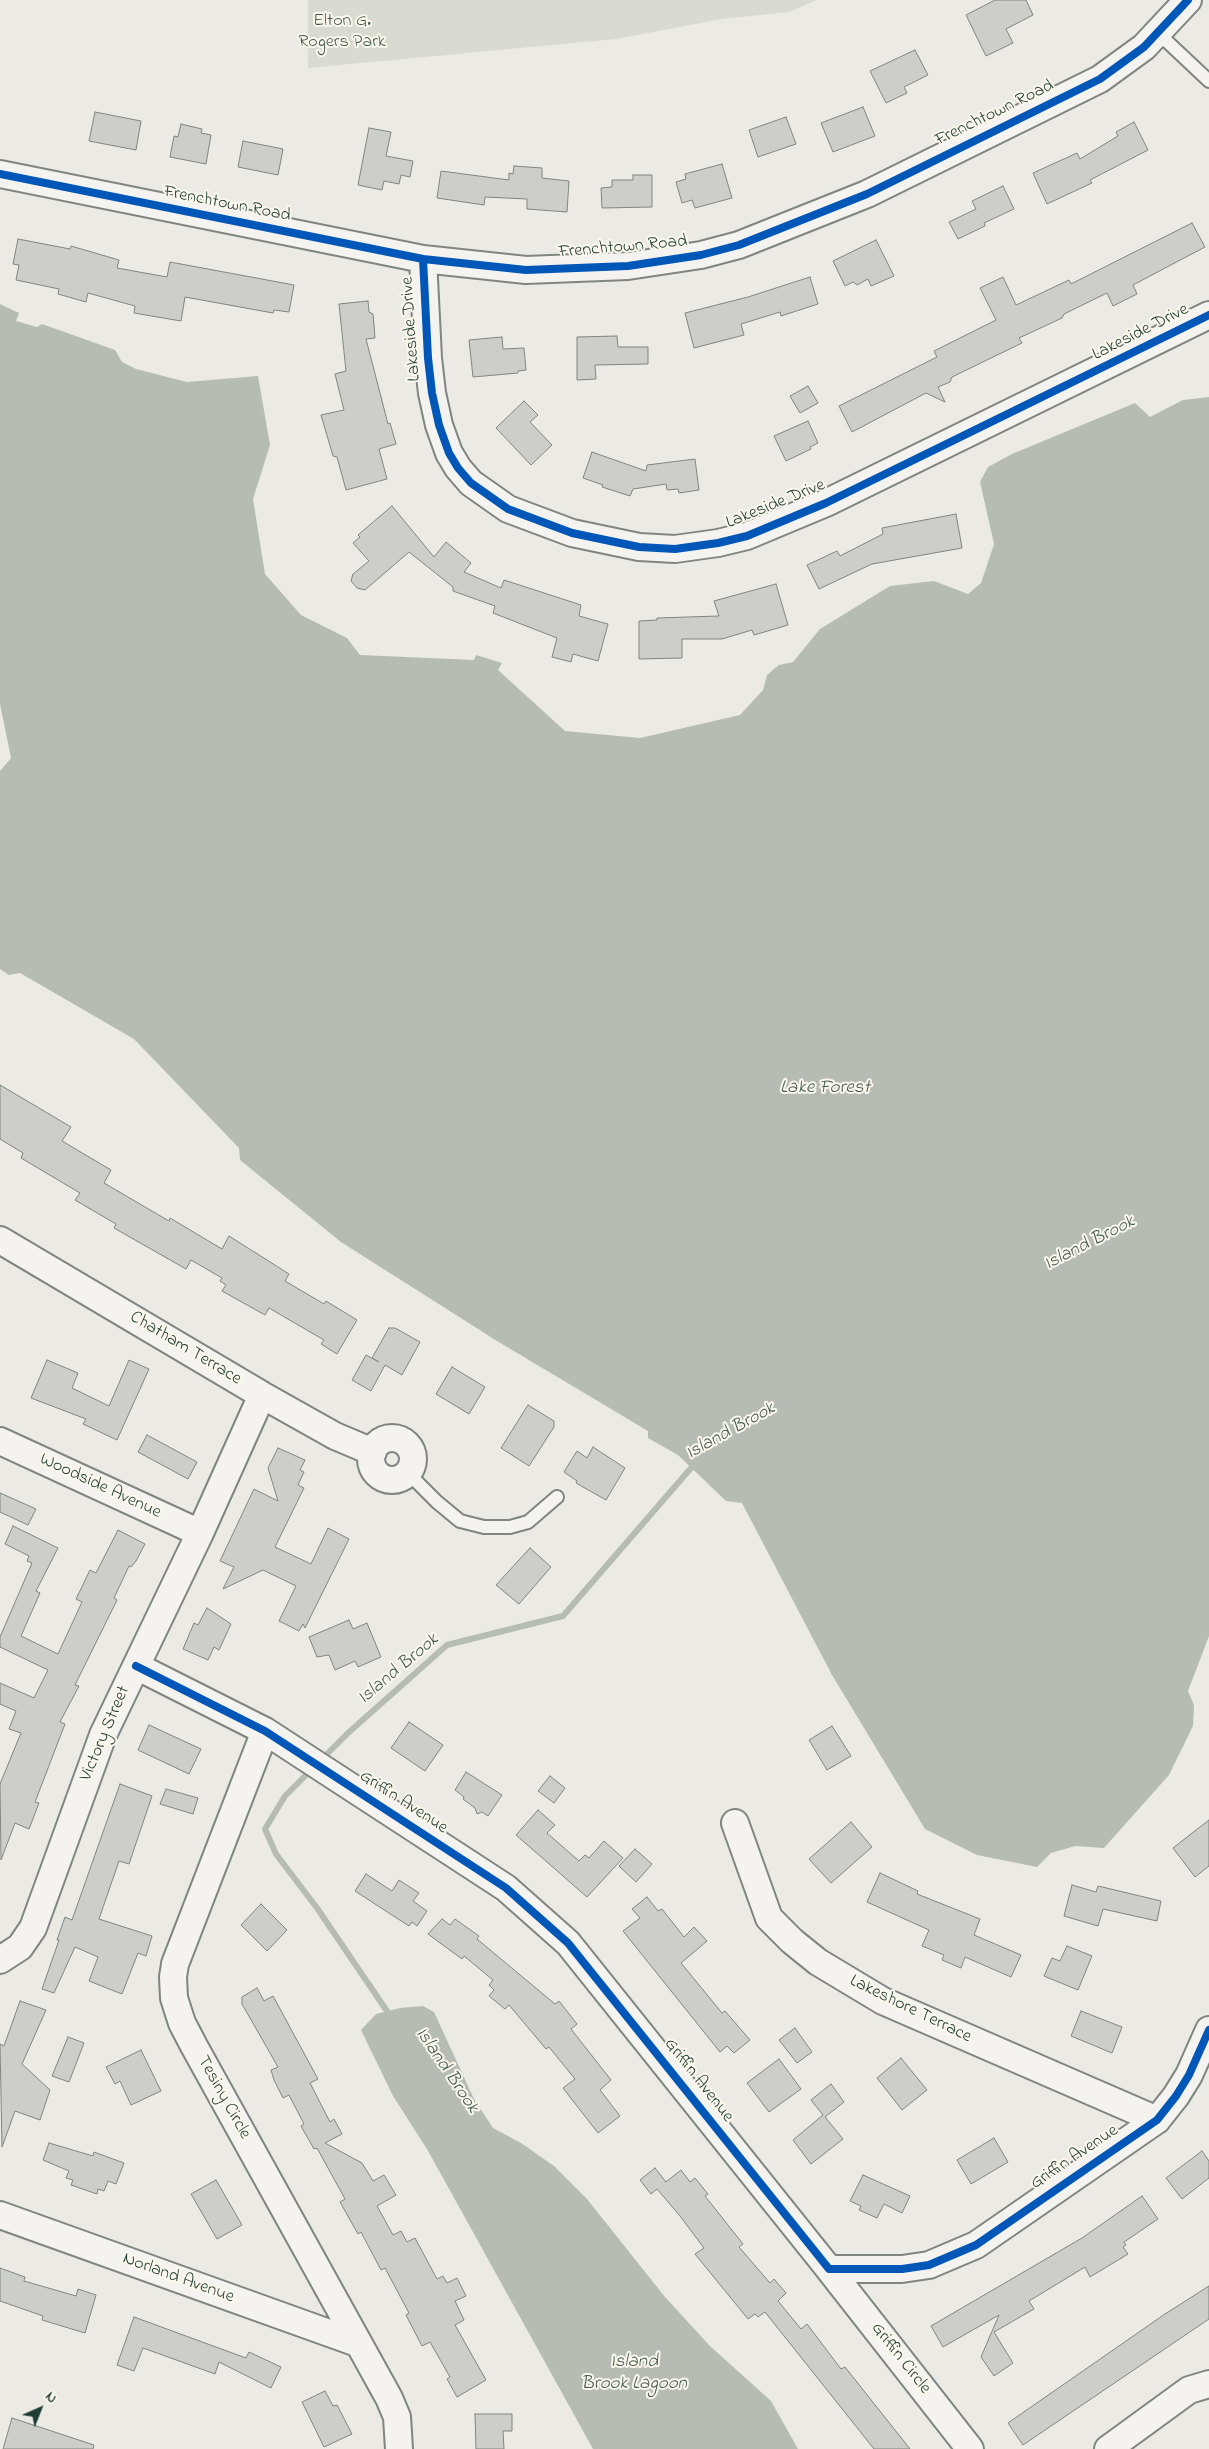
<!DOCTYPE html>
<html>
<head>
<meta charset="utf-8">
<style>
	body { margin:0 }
	#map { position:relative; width:1209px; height:2449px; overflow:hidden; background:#ebeae4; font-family:"Indie Flower",sans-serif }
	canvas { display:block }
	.north { position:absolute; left:15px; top:2384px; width:50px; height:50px; -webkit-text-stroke:4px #fbf7ec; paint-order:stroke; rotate:44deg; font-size:14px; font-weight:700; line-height:20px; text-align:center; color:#1f3d34 }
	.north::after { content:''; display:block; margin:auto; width:18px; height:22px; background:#1f3d34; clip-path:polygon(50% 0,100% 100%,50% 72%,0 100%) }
</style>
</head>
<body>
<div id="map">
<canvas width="1209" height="2449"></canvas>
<div class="north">N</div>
</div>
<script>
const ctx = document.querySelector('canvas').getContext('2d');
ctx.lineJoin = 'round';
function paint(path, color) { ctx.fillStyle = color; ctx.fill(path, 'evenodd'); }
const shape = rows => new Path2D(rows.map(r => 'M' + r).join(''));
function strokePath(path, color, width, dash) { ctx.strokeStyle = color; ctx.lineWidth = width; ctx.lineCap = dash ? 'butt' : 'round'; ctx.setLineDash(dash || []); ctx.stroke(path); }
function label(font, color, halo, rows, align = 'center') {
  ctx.font = font + ' "Indie Flower",sans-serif'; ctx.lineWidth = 4; ctx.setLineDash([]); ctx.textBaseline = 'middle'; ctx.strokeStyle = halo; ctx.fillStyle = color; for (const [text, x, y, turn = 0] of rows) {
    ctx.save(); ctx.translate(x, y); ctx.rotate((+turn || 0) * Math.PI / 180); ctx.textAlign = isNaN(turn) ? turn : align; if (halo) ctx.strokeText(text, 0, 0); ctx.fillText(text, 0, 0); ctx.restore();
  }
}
paint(shape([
	[308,0,817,0,789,12,722,19,616,39,308,68]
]), '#d9dbd2');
paint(shape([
	[0,304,19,313,16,321,37,327,42,324,115,350,122,362,136,369,187,382,258,376,270,445,253,499,265,574,301,615,347,638,360,655,474,660,476,655,502,663,498,670,565,731,640,738,740,715,763,690,767,675,779,665,793,662,820,629,890,586,934,581,968,594,981,583,994,544,980,482,988,467,1012,454,1135,403,1150,417,1183,400,1209,397,1209,1636,1188,1691,1194,1705,1193,1726,1169,1775,1104,1848,1075,1846,1051,1853,1037,1867,977,1855,925,1829,832,1675,742,1503,726,1501,678,1455,648,1438,648,1431,497,1341,341,1242,240,1160,239,1148,134,1039,20,973,9,975,0,969,0,771,11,758,0,704],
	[423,2006,434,2012,474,2099,493,2128,521,2143,554,2166,587,2199,665,2297,710,2346,771,2401,798,2449,593,2449,427,2149,393,2096,361,2030,376,2014,400,2008]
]), '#b6bcb4');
strokePath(shape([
	[320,1761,348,1733,447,1645,563,1616,691,1468,698,1465],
	[313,1768,285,1796,265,1829,276,1854,317,1908,391,2017]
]), '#b6bcb4', 6);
const building = shape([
	[995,0,1026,0,1033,15,1006,29,1013,43,986,56,966,15,995,0],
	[915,50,928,75,904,87,907,93,886,103,870,71,915,50],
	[863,107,875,136,833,152,821,123,863,107],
	[95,112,141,121,136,150,89,141,95,112],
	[786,117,796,144,758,157,749,130,786,117],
	[1134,122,1148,150,1090,180,1092,183,1047,204,1033,173,1077,153,1080,159,1118,136,1116,132,1134,122],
	[181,124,202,129,201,133,211,135,206,164,170,157,174,136,178,137,181,124],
	[369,128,391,132,386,156,413,161,410,177,401,175,399,184,384,181,382,190,358,185,369,128],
	[243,141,283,149,278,175,238,167,243,141],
	[722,164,732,198,695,208,692,200,682,203,676,182,686,179,685,174,722,164],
	[514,166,542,168,542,178,569,181,567,212,527,209,527,199,485,197,484,205,437,198,441,171,509,180,509,173,513,174,514,166],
	[633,175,652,175,652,207,602,208,601,188,612,187,612,180,633,180,633,175],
	[1003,186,1014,209,984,223,985,226,958,239,949,222,976,209,972,201,1003,186],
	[1192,223,1205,247,1133,285,1137,294,1113,306,1107,293,1064,314,1062,318,1019,338,1022,343,952,377,950,382,938,387,945,402,926,393,852,432,839,406,937,357,934,351,996,320,980,288,1003,277,1016,305,1069,280,1071,284,1192,223],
	[18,239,70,249,71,246,119,260,117,268,167,277,170,262,294,285,289,312,274,310,273,313,185,297,181,321,134,313,135,306,88,293,86,302,58,294,59,289,16,280,19,265,13,264,18,239],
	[876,240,894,276,871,286,868,279,857,285,853,282,845,286,833,261,876,240],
	[810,277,818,304,781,316,780,312,741,324,744,335,694,348,685,313,748,297,810,277],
	[368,301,369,312,373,314,375,338,366,339,388,424,390,423,396,444,379,449,387,479,346,490,337,457,333,456,321,415,344,410,335,374,346,371,339,304,368,301],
	[617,336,618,347,648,347,648,364,595,365,596,379,577,380,577,337,617,336],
	[502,337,503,349,524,348,526,370,518,371,518,373,473,377,469,340,502,337],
	[808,386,818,403,800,413,790,396,808,386],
	[524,401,538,415,530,422,552,445,531,465,496,428,524,401],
	[808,421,818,443,810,447,811,449,786,461,774,436,808,421],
	[592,452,646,471,647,465,695,459,699,490,679,493,678,489,667,490,666,484,633,489,630,496,602,487,603,485,583,478,592,452],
	[392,506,434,557,446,542,471,563,464,572,501,588,504,580,581,605,579,616,608,624,598,661,573,654,571,662,552,657,557,638,493,613,495,606,453,591,453,587,409,552,365,590,357,588,351,581,353,574,369,561,353,543,360,537,358,535,392,506],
	[956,514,962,548,872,564,819,589,807,565,837,551,840,556,883,534,882,528,956,514],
	[776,584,788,625,754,635,752,630,722,639,682,639,682,658,639,659,639,621,657,620,657,618,719,616,714,601,776,584],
	[0,1085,71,1127,62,1141,111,1170,104,1183,169,1221,170,1218,222,1249,229,1236,289,1274,285,1281,324,1304,326,1301,357,1320,337,1354,321,1344,324,1340,269,1308,265,1315,222,1291,226,1285,220,1281,222,1278,191,1260,186,1269,114,1228,116,1224,75,1200,80,1193,21,1158,23,1153,0,1139,0,1085],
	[389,1328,395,1328,420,1342,402,1375,385,1365,371,1391,352,1380,366,1355,379,1362,372,1358,389,1328],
	[47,1360,78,1373,72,1388,109,1406,129,1360,149,1369,117,1440,83,1424,86,1419,31,1398,47,1360],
	[452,1367,485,1387,469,1414,436,1394,452,1367],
	[528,1405,554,1421,554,1427,529,1466,501,1448,528,1405],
	[147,1435,197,1462,188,1479,138,1452,147,1435],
	[593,1447,625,1468,606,1500,576,1483,577,1481,564,1472,577,1451,587,1458,593,1447],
	[278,1448,305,1460,300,1470,304,1472,298,1485,304,1488,275,1547,311,1564,328,1528,349,1539,305,1628,303,1624,299,1631,279,1621,296,1586,263,1570,223,1589,234,1567,220,1561,254,1489,278,1501,268,1468,278,1448],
	[0,1493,36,1509,28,1525,0,1512,0,1493],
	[13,1526,58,1548,36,1591,40,1593,21,1636,58,1654,82,1602,76,1599,90,1570,96,1573,118,1530,145,1544,136,1561,131,1567,129,1566,114,1598,117,1600,75,1685,79,1686,60,1722,65,1724,35,1802,39,1803,29,1829,15,1823,1,1860,0,1784,21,1733,9,1729,16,1711,0,1704,0,1683,34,1698,48,1670,0,1647,0,1637,32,1563,27,1561,29,1556,5,1544,13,1526],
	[530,1548,551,1567,519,1604,496,1585,530,1548],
	[207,1608,231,1624,219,1650,214,1647,208,1660,183,1649,194,1623,198,1625,207,1608],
	[349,1620,353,1629,367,1623,381,1657,358,1667,355,1661,335,1670,329,1655,317,1657,309,1637,349,1620],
	[409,1722,443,1745,425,1771,391,1748,409,1722],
	[149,1725,201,1749,189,1774,138,1750,149,1725],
	[832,1726,851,1756,827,1770,809,1740,832,1726],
	[466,1772,502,1795,488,1816,482,1812,477,1814,475,1808,463,1799,464,1797,455,1790,466,1772],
	[550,1776,565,1788,554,1803,538,1791,550,1776],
	[120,1784,152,1796,129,1864,119,1861,99,1919,152,1936,146,1956,138,1953,122,1994,89,1981,98,1957,75,1947,54,1993,42,1989,59,1940,57,1940,65,1917,72,1920,120,1784],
	[166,1789,198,1798,193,1814,160,1804,166,1789],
	[538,1810,555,1825,547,1833,579,1861,585,1855,589,1858,604,1841,623,1858,587,1897,516,1835,538,1810],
	[1209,1820,1209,1866,1195,1877,1173,1848,1209,1820],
	[851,1822,872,1847,831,1883,809,1859,851,1822],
	[635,1849,652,1864,636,1882,619,1866,635,1849],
	[880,1873,918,1891,917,1894,980,1919,974,1935,1021,1955,1011,1977,965,1957,961,1968,942,1960,944,1955,922,1946,929,1930,867,1902,880,1873],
	[366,1874,392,1891,399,1880,419,1893,413,1901,427,1911,417,1926,412,1922,409,1926,355,1891,366,1874],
	[1072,1885,1096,1892,1098,1886,1161,1901,1157,1921,1103,1909,1098,1926,1064,1916,1072,1885],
	[647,1897,658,1911,662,1909,684,1937,694,1927,707,1941,681,1963,722,2013,725,2011,750,2040,734,2053,727,2046,720,2052,623,1931,640,1918,632,1909,647,1897],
	[261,1904,287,1930,267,1951,241,1925,261,1904],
	[442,1919,450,1925,455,1919,479,1936,477,1939,555,2004,559,2001,577,2024,571,2029,611,2080,600,2090,620,2116,598,2133,563,2088,575,2079,549,2047,546,2049,509,2005,505,2009,489,1996,494,1990,489,1985,493,1980,464,1956,462,1959,428,1934,442,1919],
	[1067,1946,1092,1956,1078,1990,1044,1976,1052,1958,1060,1961,1067,1946],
	[257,1988,264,2001,273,1996,318,2079,310,2083,330,2122,334,2119,342,2134,325,2143,362,2163,373,2181,384,2175,396,2195,377,2206,393,2235,401,2231,407,2242,415,2238,437,2279,443,2276,447,2283,457,2278,466,2296,455,2301,464,2320,455,2325,486,2380,457,2397,447,2379,450,2377,430,2342,422,2346,406,2315,409,2313,385,2268,381,2270,361,2232,358,2234,340,2202,345,2199,317,2148,314,2149,301,2126,304,2124,289,2095,283,2098,274,2080,271,2070,278,2067,242,2004,242,1997,257,1988],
	[20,2001,46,2010,22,2064,50,2090,40,2120,15,2111,2,2147,0,2044,4,2046,20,2001],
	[1081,2011,1122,2027,1112,2053,1071,2036,1081,2011],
	[795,2028,812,2052,797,2063,779,2040,795,2028],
	[68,2037,84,2043,69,2082,52,2076,68,2037],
	[141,2050,161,2091,131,2105,120,2081,115,2084,106,2067,141,2050],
	[901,2058,927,2090,902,2110,877,2078,901,2058],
	[779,2059,801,2089,769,2112,747,2083,779,2059],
	[831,2084,844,2102,825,2117,843,2139,811,2164,793,2140,823,2115,811,2100,831,2084],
	[994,2138,1008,2162,971,2184,957,2160,994,2138],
	[49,2143,93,2156,94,2152,124,2163,116,2184,108,2181,104,2191,98,2189,97,2194,71,2185,73,2180,66,2178,69,2171,43,2160,49,2143],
	[1202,2151,1209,2161,1209,2178,1182,2199,1166,2178,1202,2151],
	[655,2168,666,2182,681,2170,690,2182,695,2178,708,2194,705,2196,743,2244,739,2247,770,2283,774,2279,786,2293,778,2301,801,2329,807,2324,841,2369,845,2367,910,2449,874,2449,765,2312,758,2317,755,2314,748,2319,695,2254,704,2248,680,2216,657,2189,651,2194,640,2180,655,2168],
	[863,2175,910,2196,902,2213,884,2204,877,2218,859,2210,861,2206,850,2201,863,2175],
	[216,2180,242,2225,217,2239,191,2194,216,2180],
	[1142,2196,1158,2219,1124,2242,1126,2245,1123,2247,1128,2254,1090,2277,1085,2267,1029,2301,1034,2309,994,2332,1013,2363,994,2376,981,2357,999,2315,943,2347,931,2326,1082,2238,1142,2196],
	[0,2268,25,2277,24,2281,76,2296,78,2289,96,2295,85,2333,42,2320,43,2316,0,2301,0,2268],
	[1209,2286,1209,2319,1023,2445,1008,2423,1165,2314,1209,2286],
	[134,2317,246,2358,249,2352,281,2367,271,2388,219,2362,215,2374,143,2348,134,2371,117,2365,134,2317],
	[325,2391,333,2406,337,2405,352,2434,324,2447,302,2402,325,2391],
	[475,2414,512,2414,512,2431,503,2431,504,2449,476,2449,475,2414],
	[12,2418,94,2445,93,2449,3,2449,12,2418]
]);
paint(building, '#cdceca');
strokePath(building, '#808581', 1);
const service = shape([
	[1158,33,1209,81],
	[408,1473,437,1502,460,1521,484,1527,510,1527,528,1522,557,1497]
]);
const minor = shape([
	[0,174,423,259,526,270,628,266,701,255,739,245,867,194,1100,79,1144,47,1188,0],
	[423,259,428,358,432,393,439,425,449,453,458,468,471,483,508,509,572,533,639,547,675,549,718,543,747,536,826,503,1209,315],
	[0,1240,262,1395,335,1436,373,1452],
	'371 1459a21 21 0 1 1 42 0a21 21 0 1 1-42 0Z',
	[0,1441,200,1533],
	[136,1666,265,1731,506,1888,568,1943,829,2269,902,2269,929,2265,976,2245,1157,2120,1176,2096,1189,2075,1209,2030],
	[265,1731,175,1964,173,1977,174,1998,182,2023,194,2046,389,2398,397,2417,399,2449],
	[735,1823,769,1918,792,1941,818,1962,883,2001,1157,2120],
	[0,1960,20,1947,33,1928,103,1735,200,1533,262,1395],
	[0,2215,357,2343],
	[829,2269,970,2449],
	[1108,2449,1189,2390,1209,2384]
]);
strokePath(service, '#808581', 16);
strokePath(minor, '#808581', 30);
strokePath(service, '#f4f3ef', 12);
strokePath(minor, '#f4f3ef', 26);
strokePath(shape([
	[0,174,423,259,526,270,628,266,701,255,739,245,867,194,1100,79,1144,47,1188,0],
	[423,259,428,358,432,393,439,425,449,453,458,468,471,483,508,509,572,533,639,547,675,549,718,543,747,536,826,503,1209,315],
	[136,1666,265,1731,506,1888,568,1943,829,2269,902,2269,929,2265,976,2245,1157,2120,1176,2096,1189,2075,1209,2030]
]), '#0057b8', 8);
label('18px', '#415a51', '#fbf7ec', [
	["Elton G.",342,22],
	["Rogers Park",342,43]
]);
label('18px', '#1f3d34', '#fbf7ec', [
	["Frenchtown Road",995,114,-26],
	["Frenchtown Road",227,205,11],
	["Frenchtown Road",623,248,-5],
	["Lakeside Drive",412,329,-94],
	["Lakeside Drive",1141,333,-27],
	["Lakeside Drive",776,505,-22],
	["Chatham Terrace",185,1349,31],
	["Woodside Avenue",100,1487,25],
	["Victory Street",106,1734,-67],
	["Griffin Avenue",403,1803,33],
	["Lakeshore Terrace",910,2010,26],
	["Griffin Avenue",698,2081,52],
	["Tesiny Circle",223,2098,61],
	["Griffin Avenue",1075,2158,-34],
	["Norland Avenue",178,2279,20],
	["Griffin Circle",900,2359,52]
]);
label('italic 19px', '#455d54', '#fbf7ec', [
	["Lake Forest",825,1089],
	["Island Brook",1090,1244,-27],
	["Island Brook",731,1432,-29],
	["Island Brook",399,1670,-40],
	["Island Brook",446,2071,56],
	["Island",634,2363],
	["Brook Lagoon",634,2385]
]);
</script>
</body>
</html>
